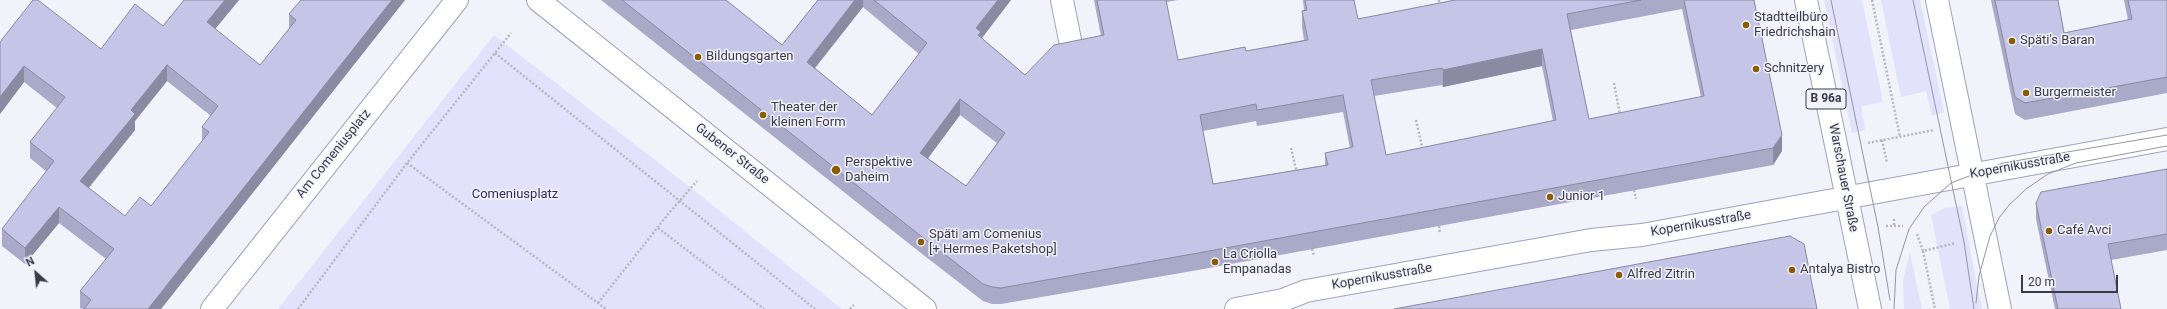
<!DOCTYPE html>
<html>
<head>
<meta charset="utf-8">
<style>
	body { margin:0 }
	#map { position:relative; width:2167px; height:309px; overflow:hidden; background:#f2f2fa; font-family:Roboto,sans-serif }
	canvas { display:block }
	.north { position:absolute; left:16px; top:253px; width:40px; height:40px; -webkit-text-stroke:3px #f2f2fa; paint-order:stroke; rotate:333deg; font-size:11px; font-weight:700; line-height:16px; text-align:center; color:#3a3a48 }
	.north::after { content:''; display:block; margin:auto; width:14px; height:18px; background:#3a3a48; clip-path:polygon(50% 0,100% 100%,50% 72%,0 100%) }
	.scale { position:absolute; left:2021px; top:275px; width:97px; height:18px; box-sizing:border-box; border:2px solid #3a3a48; border-top:0; padding-left:5px; font-size:12px; line-height:14px; white-space:nowrap; color:#3a3a48; -webkit-text-stroke:3px #f2f2fa; paint-order:stroke }
</style>
</head>
<body>
<div id="map">
<canvas width="2167" height="309"></canvas>
<div class="north">N</div>
<div class="scale">20 m</div>
</div>
<script>
const ctx = document.querySelector('canvas').getContext('2d');
ctx.lineJoin = 'round';
function paint(path, color) { ctx.fillStyle = color; ctx.fill(path, 'evenodd'); }
const shape = rows => new Path2D(rows.map(r => 'M' + r).join(''));
function strokePath(path, color, width, dash) { ctx.strokeStyle = color; ctx.lineWidth = width; ctx.lineCap = dash ? 'butt' : 'round'; ctx.setLineDash(dash || []); ctx.stroke(path); }
function label(font, color, halo, rows, align = 'center') {
  ctx.font = font + ' Roboto,sans-serif'; ctx.lineWidth = 3; ctx.setLineDash([]); ctx.textBaseline = 'middle'; ctx.strokeStyle = halo; ctx.fillStyle = color; for (const [text, x, y, turn = 0] of rows) {
    ctx.save(); ctx.translate(x, y); ctx.rotate((+turn || 0) * Math.PI / 180); ctx.textAlign = isNaN(turn) ? turn : align; if (halo) ctx.strokeText(text, 0, 0); ctx.fillText(text, 0, 0); ctx.restore();
  }
}
paint(shape([
	[1824,0,1862,0,1883,102,1861,106,1865,130,1852,133],
	[1881,0,1920,0,1944,112,1932,116,1926,91,1901,97],
	[494,35,686,184,842,309,278,309],
	[1962,206,1973,265,1982,309,1950,309,1931,215,1945,208],
	[1910,253,1922,309,1904,309,1903,280]
]), '#e2e2fc');
const minor = shape([
	[538,0,925,309],
	[1062,0,1071,45],
	[212,309,457,0],
	[1236,309,1283,300,1306,291,1591,240,1642,235,2167,139]
]);
const major = shape([
	[1806,0,1870,309],
	[1937,0,2000,309]
]);
strokePath(minor, '#a0a0c2', 24);
strokePath(major, '#a0a0c2', 24);
strokePath(shape([
	[1439,0,1439,6],
	[1872,0,1900,137],
	[495,53,815,309],
	[1614,83,1620,115],
	[1416,120,1423,151],
	[1882,140,1887,163],
	[1868,143,1934,130],
	[1291,148,1297,173],
	[407,163,606,309],
	[1634,190,1636,199],
	[1894,225,1894,217],
	[1439,226,1440,234],
	[1886,226,1903,226],
	[658,228,764,309],
	[1917,234,1923,251,1956,243],
	[1312,249,1314,256],
	[1923,251,1935,309],
	[598,303,669,213,697,181],
	[298,309,407,163,511,33],
	[850,309,854,305]
]), '#b7b7c0', 2.5, [2, 2]);
strokePath(minor, '#fff', 22);
strokePath(major, '#fff', 22);
strokePath(shape([
	[1831,0,1878,227,1890,300],
	[1913,0,1964,242,1974,309],
	[1976,303,1979,276,1990,236,1999,218,2009,205,2026,189,2048,174,2076,163,2167,146],
	[1894,309,1896,270,1909,229,1924,207,1951,183,2003,163,2167,135]
]), '#9595a0', 1);
paint(shape([
	[184,0,239,0,215,29,260,65,289,29,289,14,405,0,161,309,82,309,80,308,80,291,106,259,59,223,25,264,2,246,2,229,47,172,30,158,30,142,57,108,24,82,0,114,0,42,101,49,163,26],
	[167,81,211,116,202,127,202,141,151,206,125,216,89,188,135,130,135,121],
	[601,0,726,0,782,45,818,0,1011,0,982,38,1025,75,1101,36,1094,0,1178,0,1166,2,1178,60,1246,51,1304,40,1302,27,1302,11,1304,10,1303,0,1354,0,1358,19,1455,0,1754,0,1782,151,1773,165,1198,270,1001,304,992,304,983,301,926,257],
	[863,7,919,54,872,115,815,68],
	[1682,9,1701,97,1589,119,1571,30],
	[1542,66,1553,121,1386,155,1374,96,1442,85,1443,87],
	[1343,112,1350,148,1325,153,1325,165,1213,184,1203,131,1256,121,1257,126],
	[960,115,997,143,966,186,928,158],
	[1991,0,2058,0,2064,33,2128,20,2124,0,2167,0,2167,93,2025,120,2015,114],
	[2167,169,2167,250,2111,260,2121,309,2055,309,2036,219,2036,203]
]), '#a9a9c8');
paint(shape([
	[225,0,239,0,207,39,207,22],
	[392,0,405,0,161,309,148,309],
	[855,0,863,0,863,7,807,78,807,62],
	[998,0,1011,0,981,39,978,52,976,28],
	[1542,49,1542,66,1443,87,1443,70],
	[167,65,167,81,135,121,135,130,80,198,80,181,131,110],
	[24,66,24,82,0,114,0,97],
	[960,99,960,115,920,169,920,153],
	[1782,135,1782,151,1773,165,1773,148],
	[59,207,59,223,25,264,25,248]
]), '#8a8aa2');
const building = shape([
	[33,0,38,0,101,49,135,4,163,26,184,0,225,0,207,22,260,65,296,20,289,14,301,0,392,0,148,309,84,309,91,300,80,291,114,249,59,207,25,248,2,229,54,161,30,142,65,97,24,66,0,97,0,42,33,0],
	[167,65,218,106,202,127,209,132,151,206,140,197,125,216,80,181,135,114,131,110,167,65],
	[622,0,726,0,782,45,818,0,855,0,807,62,872,115,927,43,874,0,998,0,976,28,981,32,978,35,1025,75,1054,45,1104,35,1097,0,1166,0,1178,60,1245,47,1246,51,1308,40,1302,11,1307,10,1305,0,1354,0,1358,19,1455,0,1641,0,1567,14,1589,119,1704,96,1684,0,1754,0,1782,135,1773,148,1198,253,1001,288,992,287,983,284,926,240,622,0],
	[1542,49,1556,120,1386,155,1371,80,1442,68,1443,70,1542,49],
	[1343,95,1353,147,1325,153,1328,165,1213,184,1200,115,1256,104,1257,110,1343,95],
	[960,99,1005,133,966,186,920,153,960,99],
	[1995,0,2058,0,2064,33,2132,19,2128,0,2167,0,2167,77,2025,103,2015,97,1995,0],
	[2167,169,2167,234,2108,244,2121,309,2058,309,2036,203,2041,192,2167,169],
	[1790,236,1804,244,1817,309,1394,309,1790,236]
]);
paint(building, '#c5c5e8');
strokePath(building, '#8a8aa2', 1);
for (const [x, y, r, color] of [
	[1746,25,4,"#8a5c00"],
	[2012,41,4,"#8a5c00"],
	[698,57,4,"#8a5c00"],
	[1756,69,4,"#8a5c00"],
	[2026,93,4,"#8a5c00"],
	[763,115,4,"#8a5c00"],
	[836,170,5,"#8a5c00"],
	[1550,197,4,"#8a5c00"],
	[2049,231,4,"#8a5c00"],
	[921,242,4,"#8a5c00"],
	[1215,262,4,"#8a5c00"],
	[1792,270,4,"#8a5c00"],
	[1619,275,4,"#8a5c00"]
]) { const dot = new Path2D(); dot.arc(x, y, r, 0, 2 * Math.PI); ctx.fillStyle = color; ctx.fill(dot); strokePath(dot, '#f2f2fa', 1.5); }
for (const [x, y, w] of [
	[1826,99,40]
]) { const box = new Path2D(); box.roundRect(x - w / 2, y - 10, w, 20, 3); ctx.fillStyle = '#f2f2fa'; ctx.fill(box); strokePath(box, '#3a3a48', 1); }
label('bold 12px', '#3a3a48', null, [
	["B 96a",1826,99]
]);
label('13px', '#3a3a48', '#f2f2fa', [
	["Stadtteilbüro",1754,18],
	["Friedrichshain",1754,33],
	["Späti's Baran",2020,41],
	["Bildungsgarten",706,57],
	["Schnitzery",1764,69],
	["Burgermeister",2034,93],
	["Theater der",771,108],
	["kleinen Form",771,123],
	["Perspektive",845,163],
	["Daheim",845,178],
	["Junior 1",1558,197],
	["Café Avci",2057,231],
	["Späti am Comenius",929,235],
	["[+ Hermes Paketshop]",929,250],
	["La Criolla",1223,255],
	["Empanadas",1223,270],
	["Antalya Bistro",1800,270],
	["Alfred Zitrin",1627,275]
], 'left');
label('13px', '#3a3a48', '#f2f2fa', [
	["Am Comeniusplatz",334,154,-51],
	["Gubener Straße",732,154,38],
	["Kopernikusstraße",2020,166,-10],
	["Warschauer Straße",1843,178,79],
	["Kopernikusstraße",1701,224,-10],
	["Kopernikusstraße",1382,277,-10]
]);
label('13px', '#322d60', '#f2f2fa', [
	["Comeniusplatz",515,195]
]);
</script>
</body>
</html>
